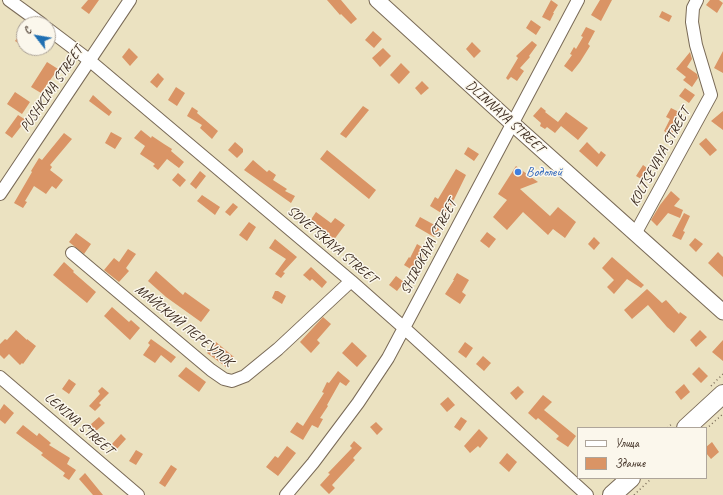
<!DOCTYPE html>
<html>
<head>
<meta charset="utf-8">
<style>
	body { margin:0 }
	#map { position:relative; width:723px; height:495px; overflow:hidden; background:#ebe2c1; font-family:Caveat,sans-serif }
	canvas { display:block }
	.legend { position:absolute; left:577px; top:427px; width:130px; height:52px; box-sizing:border-box; background:#fbf7ec; border:1px solid #aea59a; margin:0; padding:5px 7px; list-style:none; font-size:12px; color:#3b2a1e }
	.legend li { display:flex; align-items:center; gap:8px; height:20px }
	.legend b { width:20px; border:1px solid #aea59a }
	.north { position:absolute; left:16px; top:16px; width:40px; height:40px; box-sizing:border-box; background:#fbf7ec; border:1px solid #aea59a; border-radius:50%; rotate:301deg; font-size:11px; font-weight:700; line-height:16px; text-align:center; color:#3b2a1e }
	.north::after { content:''; display:block; margin:auto; width:14px; height:18px; background:#1f6fb2; clip-path:polygon(50% 0,100% 100%,50% 72%,0 100%) }
</style>
</head>
<body>
<div id="map">
<canvas width="723" height="495"></canvas>
<ul class="legend">
<li><b style="height:5px;background:#fff"></b>Улица</li>
<li><b style="height:11px;background:#da9465"></b>Здание</li>
</ul>
<div class="north">С</div>
</div>
<script>
const ctx = document.querySelector('canvas').getContext('2d');
ctx.lineJoin = 'round';
function paint(path, color) { ctx.fillStyle = color; ctx.fill(path, 'evenodd'); }
const shape = rows => new Path2D(rows.map(r => 'M' + r).join(''));
function strokePath(path, color, width, dash) { ctx.strokeStyle = color; ctx.lineWidth = width; ctx.lineCap = dash ? 'butt' : 'round'; ctx.setLineDash(dash || []); ctx.stroke(path); }
function label(font, color, halo, rows, align = 'center') {
  ctx.font = font + ' Caveat,sans-serif'; ctx.lineWidth = 3; ctx.setLineDash([]); ctx.textBaseline = 'middle'; ctx.strokeStyle = halo; ctx.fillStyle = color; for (const [text, x, y, turn = 0] of rows) {
    ctx.save(); ctx.translate(x, y); ctx.rotate((+turn || 0) * Math.PI / 180); ctx.textAlign = isNaN(turn) ? turn : align; if (halo) ctx.strokeText(text, 0, 0); ctx.fillText(text, 0, 0); ctx.restore();
  }
}
paint(shape([
	[88,0,99,0,89,14,81,8],
	[327,0,341,0,357,19,351,24,341,14,340,15],
	[551,0,558,5,553,13,554,13,550,21,542,17],
	[600,0,612,0,601,21,591,15],
	[710,0,719,0,723,3,717,13,706,5],
	[662,11,672,16,669,22,659,17],
	[531,20,541,27,536,35,526,28],
	[24,27,24,47,15,41],
	[586,27,595,31,588,44,590,46,580,62,572,72,564,66,572,55,570,54,574,47,576,49,583,37,581,36],
	[373,31,382,39,374,48,365,40],
	[532,41,537,45,529,56,530,57,520,68,524,71,517,81,511,77,508,80,506,78,518,58,516,56],
	[472,42,481,51,474,58,466,49],
	[129,48,138,57,130,66,122,57],
	[383,48,391,56,380,67,372,58],
	[723,51,723,73,714,68],
	[690,52,692,59,687,67,697,74,698,78,692,87,683,80,686,77,676,69],
	[47,62,58,69,41,93,31,87],
	[401,63,410,72,399,84,390,75],
	[158,73,164,79,157,88,150,82],
	[422,81,429,88,421,95,415,88],
	[176,87,185,93,177,106,168,100],
	[685,88,695,95,689,103,679,96],
	[15,92,30,102,22,114,7,104],
	[93,95,112,112,109,116,89,101],
	[363,106,369,110,346,138,340,134],
	[192,107,198,111,197,113,218,131,212,139,200,128,202,125,187,116],
	[541,107,546,111,545,112,558,122,566,112,588,128,578,140,561,126,555,133,547,127,545,129,540,126,541,123,533,116],
	[671,108,681,113,673,127,675,128,671,136,664,131,670,119,666,117],
	[723,111,723,130,711,121],
	[18,115,26,120,12,138,5,133],
	[141,130,151,138,152,136,164,144,172,149,171,151,184,162,179,168,167,159,158,170,153,166,155,164,140,154,145,146,134,138],
	[111,132,122,138,115,149,105,143],
	[64,133,72,139,50,165,52,167,50,170,63,180,56,189,52,186,46,194,34,186,25,201,27,202,23,208,14,203,32,172,31,171,39,158,42,160],
	[706,138,717,150,710,156,699,144],
	[235,142,243,149,243,152,237,158,228,150],
	[587,142,599,154,601,151,606,155,597,167,579,151],
	[468,147,479,154,474,161,464,154],
	[327,150,376,190,369,199,320,159],
	[253,160,267,172,269,170,276,175,273,180,287,189,285,191,295,196,291,203,244,170],
	[643,165,650,170,643,180,636,176],
	[516,166,538,182,520,189,550,216,558,207,576,222,565,238,553,229,548,235,523,212,507,230,493,217,507,200,498,194],
	[456,169,466,175,446,216,430,206,435,197,438,199],
	[200,171,206,176,196,189,190,184],
	[178,173,186,180,180,187,172,180],
	[671,191,680,199,674,206,683,210,680,218,668,213,657,226,651,220,660,205],
	[202,195,220,207,215,215,197,201],
	[233,203,238,207,230,216,225,212],
	[316,212,331,223,335,218,345,225,333,241,323,234,325,232,310,221],
	[684,213,690,216,683,231,685,232,681,240,672,236],
	[420,217,440,228,434,237,415,226],
	[249,222,256,227,247,241,239,235],
	[487,232,496,239,489,248,480,241],
	[76,233,91,244,84,254,69,242],
	[594,237,600,243,594,250,588,244],
	[695,238,703,244,696,252,689,245],
	[275,239,297,257,283,272,285,273,281,278,275,274,286,259,269,248],
	[417,244,427,250,414,271,404,265,409,257,410,258],
	[128,249,136,254,126,268,129,271,119,282,104,270,114,258,119,262],
	[718,252,723,257,723,277,708,263],
	[612,257,644,285,641,288,627,279,614,294,607,287,614,280,602,268],
	[64,262,74,271,73,272,96,292,87,303,53,275],
	[311,267,327,282,322,288,312,279,310,281,303,275],
	[156,271,183,295,185,292,210,310,201,322,166,297,148,281],
	[457,273,469,280,462,292,466,295,460,304,445,294,454,280,453,280],
	[396,276,404,282,397,291,389,285],
	[647,289,662,303,666,300,679,314,680,312,687,317,674,333,667,327,648,305,632,319,624,310],
	[275,291,278,291,286,296,282,304,272,298],
	[112,307,129,322,131,320,140,328,130,340,104,316],
	[323,317,331,324,317,340,320,343,311,353,300,342],
	[16,330,27,340,27,339,36,346,23,364,22,363,20,365,9,354,4,359,0,355,0,344,5,339,7,340],
	[700,330,707,337,696,347,690,340],
	[151,339,176,357,171,363,161,355,155,363,143,355,150,345,148,343],
	[723,340,723,361,712,352],
	[216,342,234,357,226,367,207,353],
	[352,342,367,356,357,367,342,353],
	[465,342,473,348,466,358,458,352],
	[483,356,491,363,484,371,476,364],
	[186,367,206,382,199,392,178,376],
	[699,367,708,376,701,383,692,374],
	[338,371,350,381,346,386,340,382,327,405,328,406,320,418,323,419,318,428,312,425,303,440,290,432,297,422,303,426,324,393,322,392,327,382,329,383],
	[69,379,76,384,69,394,62,389],
	[684,384,690,392,681,400,675,392],
	[518,386,524,392,516,400,510,393],
	[102,387,109,393,99,403,101,405,95,411,89,406,100,394,98,391],
	[543,395,552,402,544,410,576,436,568,447,556,439,559,436,538,418,536,420,528,413],
	[448,397,455,405,447,412,440,404],
	[4,404,14,413,5,424,0,420,0,410],
	[99,417,105,423,96,431,90,425],
	[461,417,467,421,460,431,454,427],
	[376,422,383,429,377,435,370,427],
	[23,425,37,436,39,433,51,443,49,445,70,458,67,464,76,470,69,480,63,476,65,473,41,455,43,453,16,433],
	[479,429,488,438,480,448,478,446,470,453,464,446],
	[121,434,126,439,116,450,111,445],
	[354,441,362,448,353,458,355,460,332,485,335,488,329,494,320,485,330,474,328,473,352,448,350,446],
	[712,442,719,452,711,459,706,453,706,447],
	[287,446,296,453,278,476,266,467,275,456,278,458],
	[136,450,143,454,136,465,129,461],
	[507,453,517,462,509,472,499,463],
	[171,465,177,469,165,487,159,483],
	[85,473,103,495,93,495,79,479]
]), '#da9465');
const minor = shape([
	[9,0,42,24],
	[48,29,89,60,351,281,403,327,587,495],
	[0,194,130,0],
	[635,234,711,95,696,45,692,22,693,8,697,0],
	[72,253,211,370,224,379,232,381,245,376,278,349,351,281],
	[0,377,138,495],
	[286,495,313,463,358,403,388,358,578,0]
]);
const major = shape([
	[377,0,513,124,723,312]
]);
const highway = shape([
	[686,428,723,394],
	[612,495,631,478]
]);
strokePath(minor, '#796a57', 14);
strokePath(major, '#796a57', 17);
strokePath(highway, '#796a57', 20);
strokePath(shape([
	[711,386,723,374],
	[667,428,673,423],
	[706,429,723,414],
	[634,495,652,478]
]), '#796a57', 1.5, [1, 3]);
strokePath(minor, '#fff', 12);
strokePath(major, '#fff', 15);
strokePath(highway, '#fff', 18);
for (const [x, y, r, color] of [
	[518,172,4,"#3f7fe0"]
]) { const dot = new Path2D(); dot.arc(x, y, r, 0, 2 * Math.PI); ctx.fillStyle = color; ctx.fill(dot); strokePath(dot, '#fbf7ec', 1.5); }
label('14px', '#3b2a1e', '#fbf7ec', [
	["PUSHKINA STREET",52,89,-56],
	["DLINNAYA STREET",505,117,42],
	["KOLTSEVAYA STREET",660,157,-61],
	["SOVETSKAYA STREET",332,245,40],
	["SHIROKAYA STREET",429,247,-62],
	["МАЙСКИЙ ПЕРЕУЛОК",184,326,39],
	["LENINA STREET",79,424,41]
]);
label('14px', '#366cbe', '#fbf7ec', [
	["Водолей",526,172]
], 'left');
</script>
</body>
</html>
